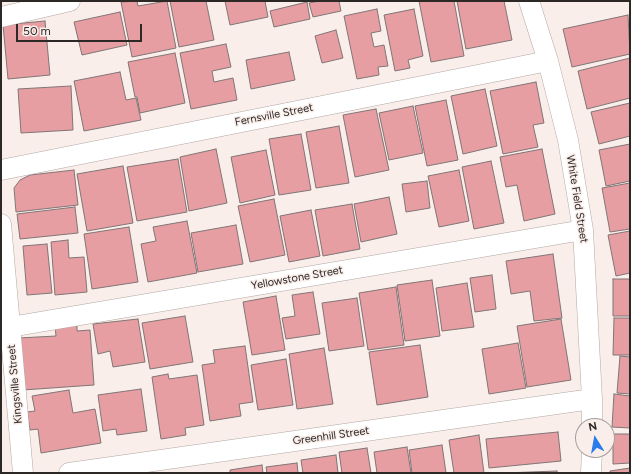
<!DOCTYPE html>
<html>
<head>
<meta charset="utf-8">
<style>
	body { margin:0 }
	#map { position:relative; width:631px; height:474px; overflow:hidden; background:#f9eeea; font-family:Figtree,sans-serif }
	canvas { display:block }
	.frame { position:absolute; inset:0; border:2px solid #2c2826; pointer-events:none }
	.north { position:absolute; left:575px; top:418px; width:40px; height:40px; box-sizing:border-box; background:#f9eeea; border:1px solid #a79f9c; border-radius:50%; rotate:349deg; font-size:11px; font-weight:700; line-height:16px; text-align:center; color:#2c2826 }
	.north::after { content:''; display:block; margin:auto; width:14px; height:18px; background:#2a7de8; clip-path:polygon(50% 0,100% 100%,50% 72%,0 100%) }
	.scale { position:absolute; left:16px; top:24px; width:126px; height:18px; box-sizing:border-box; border:2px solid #2c2826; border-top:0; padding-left:5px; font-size:12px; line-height:14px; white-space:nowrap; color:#2c2826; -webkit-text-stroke:3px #f9eeea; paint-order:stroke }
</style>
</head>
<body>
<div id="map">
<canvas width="631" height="474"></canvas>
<div class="frame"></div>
<div class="north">N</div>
<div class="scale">50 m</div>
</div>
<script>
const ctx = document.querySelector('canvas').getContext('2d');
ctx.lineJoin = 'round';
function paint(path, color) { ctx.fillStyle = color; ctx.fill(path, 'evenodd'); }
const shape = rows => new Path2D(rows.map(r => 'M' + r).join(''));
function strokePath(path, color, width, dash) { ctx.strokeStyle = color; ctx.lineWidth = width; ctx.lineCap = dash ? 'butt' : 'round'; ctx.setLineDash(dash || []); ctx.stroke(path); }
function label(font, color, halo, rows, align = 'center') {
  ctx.font = font + ' Figtree,sans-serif'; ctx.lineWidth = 3; ctx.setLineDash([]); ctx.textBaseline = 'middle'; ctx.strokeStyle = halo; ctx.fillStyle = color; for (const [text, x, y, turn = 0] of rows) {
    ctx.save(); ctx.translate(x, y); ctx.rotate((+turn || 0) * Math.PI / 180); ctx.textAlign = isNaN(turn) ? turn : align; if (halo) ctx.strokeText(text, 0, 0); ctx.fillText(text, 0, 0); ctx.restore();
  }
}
const building = shape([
	[137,1,138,6,167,1,176,48,132,57,121,2,137,1],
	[170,1,206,1,214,40,179,47,170,1],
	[225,1,265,1,268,17,230,25,225,1],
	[320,1,339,1,341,11,313,17,309,3,320,1],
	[419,1,454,1,464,56,431,62,419,1],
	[457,1,504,1,512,40,466,49,457,1],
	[307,2,310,19,274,27,270,11,307,2],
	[377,9,381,31,371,33,374,47,384,45,388,66,378,67,379,75,357,79,344,16,377,9],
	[414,9,423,56,408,60,410,68,395,71,384,15,414,9],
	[120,12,127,45,82,55,74,22,120,12],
	[628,15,630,54,572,67,563,29,628,15],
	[45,21,50,75,8,79,3,25,45,21],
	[336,30,343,58,322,63,315,36,336,30],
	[226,44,231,67,212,71,214,82,233,78,237,100,191,109,180,53,226,44],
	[289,52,295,80,251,89,246,60,289,52],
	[175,53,185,103,140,113,137,97,135,97,128,62,175,53],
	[630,58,630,98,587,109,578,71,630,58],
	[120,72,126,100,136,98,141,120,84,131,74,81,120,72],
	[536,82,544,123,533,125,538,147,503,154,490,91,536,82],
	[71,86,73,130,21,133,18,89,71,86],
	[485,89,497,146,463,154,451,96,485,89],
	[446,100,458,160,427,166,415,106,446,100],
	[630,103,630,136,599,144,591,112,630,103],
	[413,106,423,153,389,160,379,113,413,106],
	[376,109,389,170,355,177,343,115,376,109],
	[339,126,349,183,316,188,306,132,339,126],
	[301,134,311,190,279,195,269,139,301,134],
	[630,144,630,181,606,186,599,150,630,144],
	[216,149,227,203,189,211,180,157,216,149],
	[542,149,555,214,524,221,517,185,506,187,500,157,542,149],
	[266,150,275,195,240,203,231,157,266,150],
	[178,159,187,212,137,221,127,167,178,159],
	[491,161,504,223,474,229,462,167,491,161],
	[123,166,133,223,87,231,77,174,123,166],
	[74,170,78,205,16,212,14,188,20,180,30,175,74,170],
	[459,170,469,221,439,227,428,176,459,170],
	[427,181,430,208,406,212,402,184,427,181],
	[630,183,630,229,610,232,602,188,630,183],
	[389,197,397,234,361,242,354,204,389,197],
	[274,199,285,255,250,262,238,206,274,199],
	[352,204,360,249,323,256,315,210,352,204],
	[75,207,78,233,20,239,17,214,75,207],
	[311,210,320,256,289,262,280,216,311,210],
	[187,221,197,273,148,282,141,244,156,241,153,227,187,221],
	[236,225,243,264,198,272,191,233,236,225],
	[129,227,138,282,92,289,84,234,129,227],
	[630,231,630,273,616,276,608,235,630,231],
	[68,240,69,258,84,257,87,292,55,295,51,242,68,240],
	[47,244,52,293,27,295,23,246,47,244],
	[553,254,562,318,534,321,530,291,511,294,506,261,553,254],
	[492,275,496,309,475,312,470,278,492,275],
	[613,279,630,279,630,316,613,316,613,279],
	[432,280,440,336,405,341,397,285,432,280],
	[467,283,474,327,442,331,436,288,467,283],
	[396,287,404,345,368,350,359,293,396,287],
	[313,292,320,334,286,339,282,318,295,316,292,295,313,292],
	[276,296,285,350,252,355,243,302,276,296],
	[357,298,364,346,329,351,322,303,357,298],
	[185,316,193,362,150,369,142,323,185,316],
	[614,318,630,318,630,355,613,355,614,318],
	[138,319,145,362,113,367,110,351,98,354,93,324,138,319],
	[561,319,571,380,527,387,517,326,561,319],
	[77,324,77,331,90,330,94,385,23,390,19,338,56,336,55,326,77,324],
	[518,343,526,388,489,394,482,349,518,343],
	[420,345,428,397,377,405,369,352,420,345],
	[245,346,253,402,239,404,241,416,210,421,202,365,215,363,213,350,245,346],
	[324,348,333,404,297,409,289,354,324,348],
	[620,356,630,357,630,394,617,393,620,356],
	[286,359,293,405,258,410,251,365,286,359],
	[168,374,169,379,197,375,204,425,185,428,186,435,161,439,152,377,168,374],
	[141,389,147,431,117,435,116,429,103,431,98,395,141,389],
	[69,390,73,413,95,409,101,443,41,453,38,429,30,430,27,412,35,411,32,396,69,390],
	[614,394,630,396,630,428,612,427,614,394],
	[558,432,561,461,489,468,486,439,558,432],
	[613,434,630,434,630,463,613,464,613,434],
	[479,435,484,473,454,473,449,440,479,435],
	[442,445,446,473,412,473,409,450,442,445],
	[407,447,411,473,377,473,374,452,407,447],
	[367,448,371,473,342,473,339,452,367,448],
	[336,455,338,473,303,473,301,460,336,455],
	[297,463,298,473,267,473,266,467,297,463],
	[262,465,263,473,230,473,230,470,262,465],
	[630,468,630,473,610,473,610,471,630,468],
	[557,471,557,473,504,473,557,471]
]);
paint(building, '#e79ea2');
strokePath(building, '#807576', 1);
const minor = shape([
	[529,1,548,61,568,140,583,230,592,399,592,426],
	[1,17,70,1],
	[1,170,548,61],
	[1,224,23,473],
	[10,327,583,230],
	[69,473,592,399],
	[591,473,592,450]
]);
strokePath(minor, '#b2a8a4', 21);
strokePath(minor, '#fff', 20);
label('11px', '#2c2826', '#f9eeea', [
	["Fernsville Street",274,115,-11],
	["White Field Street",577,199,81],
	["Yellowstone Street",297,278,-10],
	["Kingsville Street",15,384,-95],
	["Greenhill Street",331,436,-8]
]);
</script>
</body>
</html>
